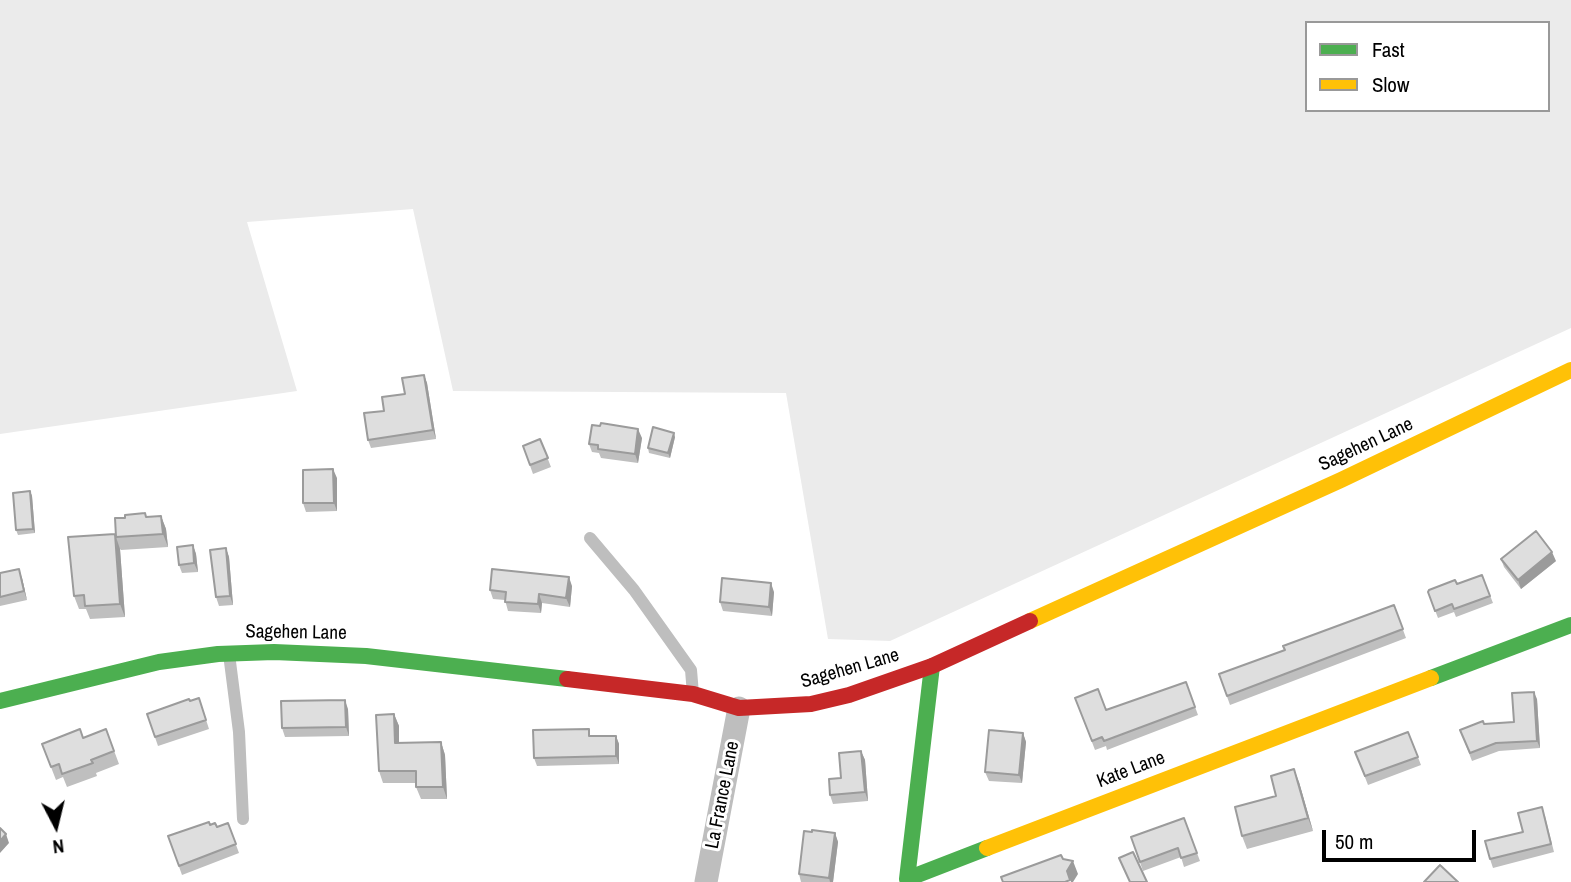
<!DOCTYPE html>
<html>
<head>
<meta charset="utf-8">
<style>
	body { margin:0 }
	#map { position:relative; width:1571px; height:882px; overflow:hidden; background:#fff; font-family:"Archivo Narrow",sans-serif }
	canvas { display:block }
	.legend { position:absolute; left:1305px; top:21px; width:245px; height:91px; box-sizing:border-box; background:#fff; border:2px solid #999; margin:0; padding:9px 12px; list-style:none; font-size:21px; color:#000 }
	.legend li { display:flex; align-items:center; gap:14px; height:35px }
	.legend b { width:35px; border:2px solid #999 }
	.north { position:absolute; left:21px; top:791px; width:70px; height:70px; -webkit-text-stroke:5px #fff; paint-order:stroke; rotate:173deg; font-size:19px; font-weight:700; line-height:28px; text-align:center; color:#000 }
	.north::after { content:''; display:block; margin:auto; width:24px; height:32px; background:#000; clip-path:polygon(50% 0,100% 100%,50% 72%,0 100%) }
	.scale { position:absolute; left:1322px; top:830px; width:154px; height:32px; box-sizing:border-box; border:4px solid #000; border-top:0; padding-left:9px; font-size:21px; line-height:24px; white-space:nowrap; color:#000; -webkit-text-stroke:5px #fff; paint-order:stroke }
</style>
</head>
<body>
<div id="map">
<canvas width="1571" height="882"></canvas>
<ul class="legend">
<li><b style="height:9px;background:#4caf50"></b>Fast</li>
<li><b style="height:9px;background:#ffc107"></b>Slow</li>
</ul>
<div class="north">N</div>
<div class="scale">50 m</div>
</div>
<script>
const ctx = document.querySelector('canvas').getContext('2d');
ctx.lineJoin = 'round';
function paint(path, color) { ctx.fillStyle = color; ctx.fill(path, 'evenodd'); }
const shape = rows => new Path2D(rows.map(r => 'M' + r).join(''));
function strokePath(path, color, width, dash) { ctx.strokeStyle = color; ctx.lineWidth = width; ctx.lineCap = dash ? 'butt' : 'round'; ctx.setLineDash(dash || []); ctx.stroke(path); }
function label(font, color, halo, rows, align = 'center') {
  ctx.font = font + ' "Archivo Narrow",sans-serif'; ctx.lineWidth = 6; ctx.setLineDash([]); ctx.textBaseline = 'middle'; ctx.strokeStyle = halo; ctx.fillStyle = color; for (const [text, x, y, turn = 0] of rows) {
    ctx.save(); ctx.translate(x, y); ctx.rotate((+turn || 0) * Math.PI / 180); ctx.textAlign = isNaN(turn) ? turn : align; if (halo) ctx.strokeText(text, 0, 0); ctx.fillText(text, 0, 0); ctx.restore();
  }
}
paint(shape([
	[0,0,1571,0,1571,328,890,641,828,639,786,393,453,391,413,209,247,222,297,391,0,434],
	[1307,23,1548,23,1548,110,1307,110]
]), '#ebebeb');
strokePath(shape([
	[590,538,634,590,691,670,693,694],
	[229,654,239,732,243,819]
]), '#bebebe', 12);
strokePath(shape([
	[706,882,739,708]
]), '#bebebe', 23);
strokePath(shape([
	[932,666,907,879,987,848],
	[1431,678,1571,625],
	[0,701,159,662,218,654,274,652,366,656,567,679]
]), '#4caf50', 16);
strokePath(shape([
	[1030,621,1341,480,1571,370],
	[987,848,1431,678]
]), '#ffc107', 16);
strokePath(shape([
	[567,679,693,694,739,708,811,704,849,695,932,666,1030,621]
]), '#c62828', 16);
paint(shape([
	[424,375,427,383,436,439,371,448,368,440,384,411,405,394],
	[675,437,670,458,649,453,648,448],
	[642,438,638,463,601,458,599,453,592,452,589,444],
	[540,439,551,467,533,474,523,446],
	[337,478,337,511,306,512,303,503],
	[30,491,32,496,35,533,18,535,16,530],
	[161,516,166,529,168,547,121,550,120,549,125,617,90,619,86,609,79,609,74,596,115,534,147,517],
	[193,545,196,554,198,572,182,573,179,565],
	[226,548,229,557,233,605,219,606,216,597],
	[1501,559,1556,561,1521,589,1504,567],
	[0,573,22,578,27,600,0,606],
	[1482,575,1493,603,1456,617,1454,612,1438,618,1428,592,1457,584],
	[572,586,570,607,542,603,541,613,508,611,505,600,493,599,490,590],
	[774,592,772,616,723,611,720,602],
	[1394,605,1406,638,1230,705,1219,674,1285,650],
	[1186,682,1198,715,1107,750,1106,746,1095,750,1075,698,1106,710],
	[199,698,209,729,158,746,147,714],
	[1537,699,1540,748,1499,751,1472,761,1460,730,1484,724,1514,722],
	[348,709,349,736,285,737,282,728],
	[394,714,399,726,399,743,441,742,445,755,447,799,421,799,416,787,416,783,383,783,379,771],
	[106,729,119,764,96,773,97,776,67,787,63,777,56,780,42,744,83,738],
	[1408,732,1421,765,1368,785,1355,752],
	[1023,733,1026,742,1022,783,989,781,985,772],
	[591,736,616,736,619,744,619,764,537,766,534,758],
	[861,751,865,760,868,801,833,804,830,795],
	[1299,782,1313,831,1247,849,1242,836,1276,796],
	[1545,816,1554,852,1493,868,1490,859,1523,832],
	[1184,818,1200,861,1184,867,1181,857,1143,871,1131,837],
	[228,823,239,853,182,875,168,836,210,825,217,827],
	[835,833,838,842,833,882,801,882,799,874]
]), '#bfbfbf');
paint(shape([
	[424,375,427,383,436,439,433,430],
	[638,429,642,438,638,463,635,454],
	[674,433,675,437,670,458,668,453],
	[333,469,337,478,337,511,334,503],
	[30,491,32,496,35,533,33,529],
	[161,516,166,529,168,547,163,534],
	[116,537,120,549,125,617,120,604],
	[193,545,196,554,198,572,194,563],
	[226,548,229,557,233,605,230,596],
	[1552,552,1556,561,1521,589,1518,580],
	[19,569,22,578,27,600,24,591],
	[569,577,572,586,570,607,566,598],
	[771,583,774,592,772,616,769,607],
	[539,594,542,603,541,613,538,604],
	[1534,692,1537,699,1540,748,1537,741],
	[345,700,348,709,349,736,346,727],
	[394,714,399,726,399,755,395,743],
	[1023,733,1026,742,1022,783,1019,775],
	[616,736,619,744,619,764,616,756],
	[441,742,445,755,447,799,443,787],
	[861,751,865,760,868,801,865,792],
	[1294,769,1299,782,1313,831,1308,818],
	[835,833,838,842,833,882,830,882,829,878],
	[6,834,9,843,0,853,0,841],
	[1073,861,1078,874,1073,882,1071,882,1067,871]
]), '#9b9b9b');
const building = shape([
	[424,375,433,430,368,440,364,413,384,411,382,397,405,394,402,378,424,375],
	[601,423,638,429,635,454,598,449,598,445,589,444,592,425,600,426,601,423],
	[653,427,674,433,668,453,648,448,653,427],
	[540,439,548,458,530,465,523,446,540,439],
	[333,469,334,503,303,503,303,470,333,469],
	[30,491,33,529,16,530,13,493,30,491],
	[145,513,146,517,161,516,163,534,116,537,115,518,125,518,125,515,145,513],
	[1536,531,1552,552,1518,580,1501,559,1536,531],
	[115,534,120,604,85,606,84,595,74,596,68,537,115,534],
	[193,545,194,563,179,565,177,547,193,545],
	[226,548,230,596,216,597,210,550,226,548],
	[19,569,24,591,0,597,0,573,19,569],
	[492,569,569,577,566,598,539,594,538,604,505,602,506,592,490,590,492,569],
	[1482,575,1490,596,1454,609,1452,604,1435,611,1428,592,1429,590,1455,580,1457,584,1482,575],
	[722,578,771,583,769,607,720,602,722,578],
	[1394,605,1403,629,1227,696,1219,674,1285,650,1283,646,1394,605],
	[1186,682,1195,707,1104,741,1102,737,1092,741,1075,698,1098,689,1106,710,1186,682],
	[1534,692,1537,741,1496,743,1470,753,1460,730,1483,721,1484,724,1514,722,1512,693,1534,692],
	[199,698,206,720,155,737,147,714,189,699,190,701,199,698],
	[345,700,346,727,282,728,281,701,345,700],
	[394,714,395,743,441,742,443,787,416,787,416,771,379,771,376,715,394,714],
	[80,729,83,738,106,729,114,751,91,760,93,763,62,774,59,764,51,767,42,744,80,729],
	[589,729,589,736,616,736,616,756,534,758,533,730,589,729],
	[989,730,1023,733,1019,775,985,772,989,730],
	[1408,732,1418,757,1365,776,1355,752,1408,732],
	[861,751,865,792,830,795,829,779,841,778,839,753,861,751],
	[1294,769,1308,818,1242,836,1235,807,1276,796,1271,776,1294,769],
	[1542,807,1551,844,1490,859,1485,841,1523,832,1518,813,1542,807],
	[1184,818,1197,853,1181,858,1178,848,1140,862,1131,837,1184,818],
	[209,822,210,825,215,823,217,827,228,823,236,844,179,866,168,836,209,822],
	[0,828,6,834,0,841,0,828],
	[812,830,835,833,829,878,799,874,804,831,812,832,812,830],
	[1133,852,1147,882,1130,882,1119,858,1133,852],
	[1061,855,1063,859,1073,861,1067,871,1070,880,1065,882,1003,882,1001,877,1061,855],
	[1440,865,1458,882,1424,882,1440,865]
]);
paint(building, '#dedede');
strokePath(building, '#9b9b9b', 2);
label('19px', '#000', '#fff', [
	["Sagehen Lane",1366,445,-25],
	["Sagehen Lane",296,633,1],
	["Sagehen Lane",850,669,-16],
	["Kate Lane",1131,770,-21],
	["La France Lane",723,795,-79]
]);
</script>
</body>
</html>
